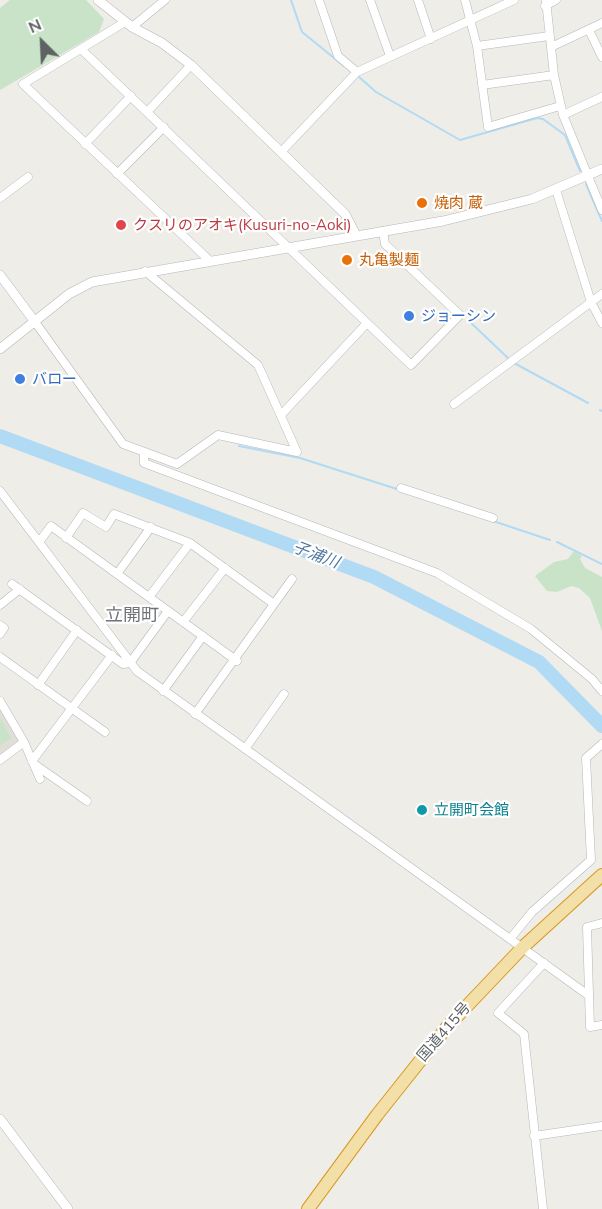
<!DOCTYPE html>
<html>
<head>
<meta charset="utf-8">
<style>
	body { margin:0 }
	#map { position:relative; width:602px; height:1209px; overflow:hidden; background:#eeede7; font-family:Mulish,sans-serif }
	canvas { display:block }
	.north { position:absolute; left:12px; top:12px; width:60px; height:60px; -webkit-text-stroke:4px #fff; paint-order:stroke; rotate:336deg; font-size:16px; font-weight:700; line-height:24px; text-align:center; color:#5e6265 }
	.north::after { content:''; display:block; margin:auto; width:21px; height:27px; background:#5e6265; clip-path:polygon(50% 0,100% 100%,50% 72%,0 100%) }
</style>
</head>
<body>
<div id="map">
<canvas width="602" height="1209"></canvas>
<div class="north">N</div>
</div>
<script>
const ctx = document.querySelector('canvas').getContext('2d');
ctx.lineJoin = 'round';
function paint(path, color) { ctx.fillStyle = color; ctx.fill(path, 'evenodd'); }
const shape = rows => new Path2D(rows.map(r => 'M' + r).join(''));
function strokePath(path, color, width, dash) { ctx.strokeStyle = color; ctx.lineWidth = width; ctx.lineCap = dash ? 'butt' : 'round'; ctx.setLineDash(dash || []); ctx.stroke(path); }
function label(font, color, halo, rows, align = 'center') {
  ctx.font = font + ' Mulish,"Noto Sans JP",sans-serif'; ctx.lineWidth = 4.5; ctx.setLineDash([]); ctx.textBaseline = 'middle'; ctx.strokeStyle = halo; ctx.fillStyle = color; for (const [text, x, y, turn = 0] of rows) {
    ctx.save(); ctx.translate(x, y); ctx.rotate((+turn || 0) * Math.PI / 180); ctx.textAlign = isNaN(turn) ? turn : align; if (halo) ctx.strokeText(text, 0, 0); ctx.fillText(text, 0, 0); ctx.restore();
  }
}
paint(shape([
	[0,706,20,742,0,757]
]), '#e1ded8');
paint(shape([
	[10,0,86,0,104,19,99,32,0,90,0,8],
	[574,551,582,556,580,559,585,568,602,577,602,631,590,598,579,588,571,586,557,592,547,591,535,576,554,562,568,559],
	[0,718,11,738,0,746]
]), '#c8e3c7');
strokePath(shape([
	[291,0,302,32,344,66],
	[359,77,376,92,460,140,537,118,543,119,565,135,580,171],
	[586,184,602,221],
	[468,320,510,360],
	[514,363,588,403],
	[600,410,602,411],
	[239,446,300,458,400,490],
	[493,521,550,540],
	[557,542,602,564]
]), '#b1daf5', 2);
strokePath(shape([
	[0,436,374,577,539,662,602,726]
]), '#b1daf5', 14);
const minor = shape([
	[319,0,338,56,357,72],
	[370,0,390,56],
	[418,0,431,39],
	[465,0,477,46,488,127,560,106],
	[546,0,554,75,563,115,602,210],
	[545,6,556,0],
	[125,22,23,84,209,260],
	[132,27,165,0],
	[589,30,602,57],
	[477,46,549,36],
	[551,47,602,23],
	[82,50,411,365,460,315,385,244,383,231],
	[482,85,554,75],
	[148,111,191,65],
	[563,115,602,97],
	[85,144,131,96],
	[281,152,357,72,514,0],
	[117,174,164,127],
	[556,190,591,302,602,323],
	[0,198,28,177],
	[35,322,123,444,177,464,218,435,297,452,258,365,145,271],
	[454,404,602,294],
	[281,415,367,323],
	[144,452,144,463,437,573,531,629,592,679,602,691],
	[401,488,493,518],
	[0,491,137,671,588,995],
	[66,538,83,513,106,527,114,514,190,543,274,604],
	[39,542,51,526,237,661],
	[117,574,151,527],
	[12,584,123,664,130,663,168,611],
	[149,597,190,543],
	[0,605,20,589],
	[183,622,225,568],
	[0,625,4,628,0,634],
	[0,657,105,732],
	[38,685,77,630],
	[163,691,203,636],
	[0,701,24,742,0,760],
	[195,714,292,579],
	[24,742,40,779],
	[245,749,284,694],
	[32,761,112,655],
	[34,764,87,801],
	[602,923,587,927,590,1027,602,1025],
	[510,939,532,912,591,860,586,758,602,744],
	[534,1136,602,1126],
	[543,1209,524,1034,498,1013,544,963]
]);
const tertiary = shape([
	[98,0,132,27,162,43,191,65,345,214,356,235],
	[0,275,35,322],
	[0,349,69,294,92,282,443,221,532,199,602,169],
	[0,1119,68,1209]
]);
const trunk = shape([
	[308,1209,377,1115,447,1027,523,947,602,875]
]);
strokePath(minor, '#b4b7ba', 9);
strokePath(tertiary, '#b4b7ba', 10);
strokePath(trunk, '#d9971c', 14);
strokePath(minor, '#fff', 8);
strokePath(tertiary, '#fff', 9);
strokePath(trunk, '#f2e0a8', 12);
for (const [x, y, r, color] of [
	[422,203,6,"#e8710a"],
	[121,225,6,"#e0444e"],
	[347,260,6,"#e8710a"],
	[409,316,6,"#3f7fe0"],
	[20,379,6,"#3f7fe0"],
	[422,810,6,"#0f9aa8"]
]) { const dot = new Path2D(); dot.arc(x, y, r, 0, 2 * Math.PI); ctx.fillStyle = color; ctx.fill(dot); strokePath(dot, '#fff', 2); }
label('15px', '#c56008', '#fff', [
	["焼肉 蔵",434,203],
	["丸亀製麺",359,260]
], 'left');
label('15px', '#be3a42', '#fff', [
	["クスリのアオキ(Kusuri-no-Aoki)",133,225]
], 'left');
label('15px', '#366cbe', '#fff', [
	["ジョーシン",421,316],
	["バロー",32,379]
], 'left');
label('15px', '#0d838f', '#fff', [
	["立開町会館",434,810]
], 'left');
label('15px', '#5e6265', '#fff', [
	["国道415号",444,1032,-49]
]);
label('italic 16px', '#4c769d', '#fff', [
	["子浦川",316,555,21]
]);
label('18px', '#6f7377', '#fff', [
	["立開町",132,616]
]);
</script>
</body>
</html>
